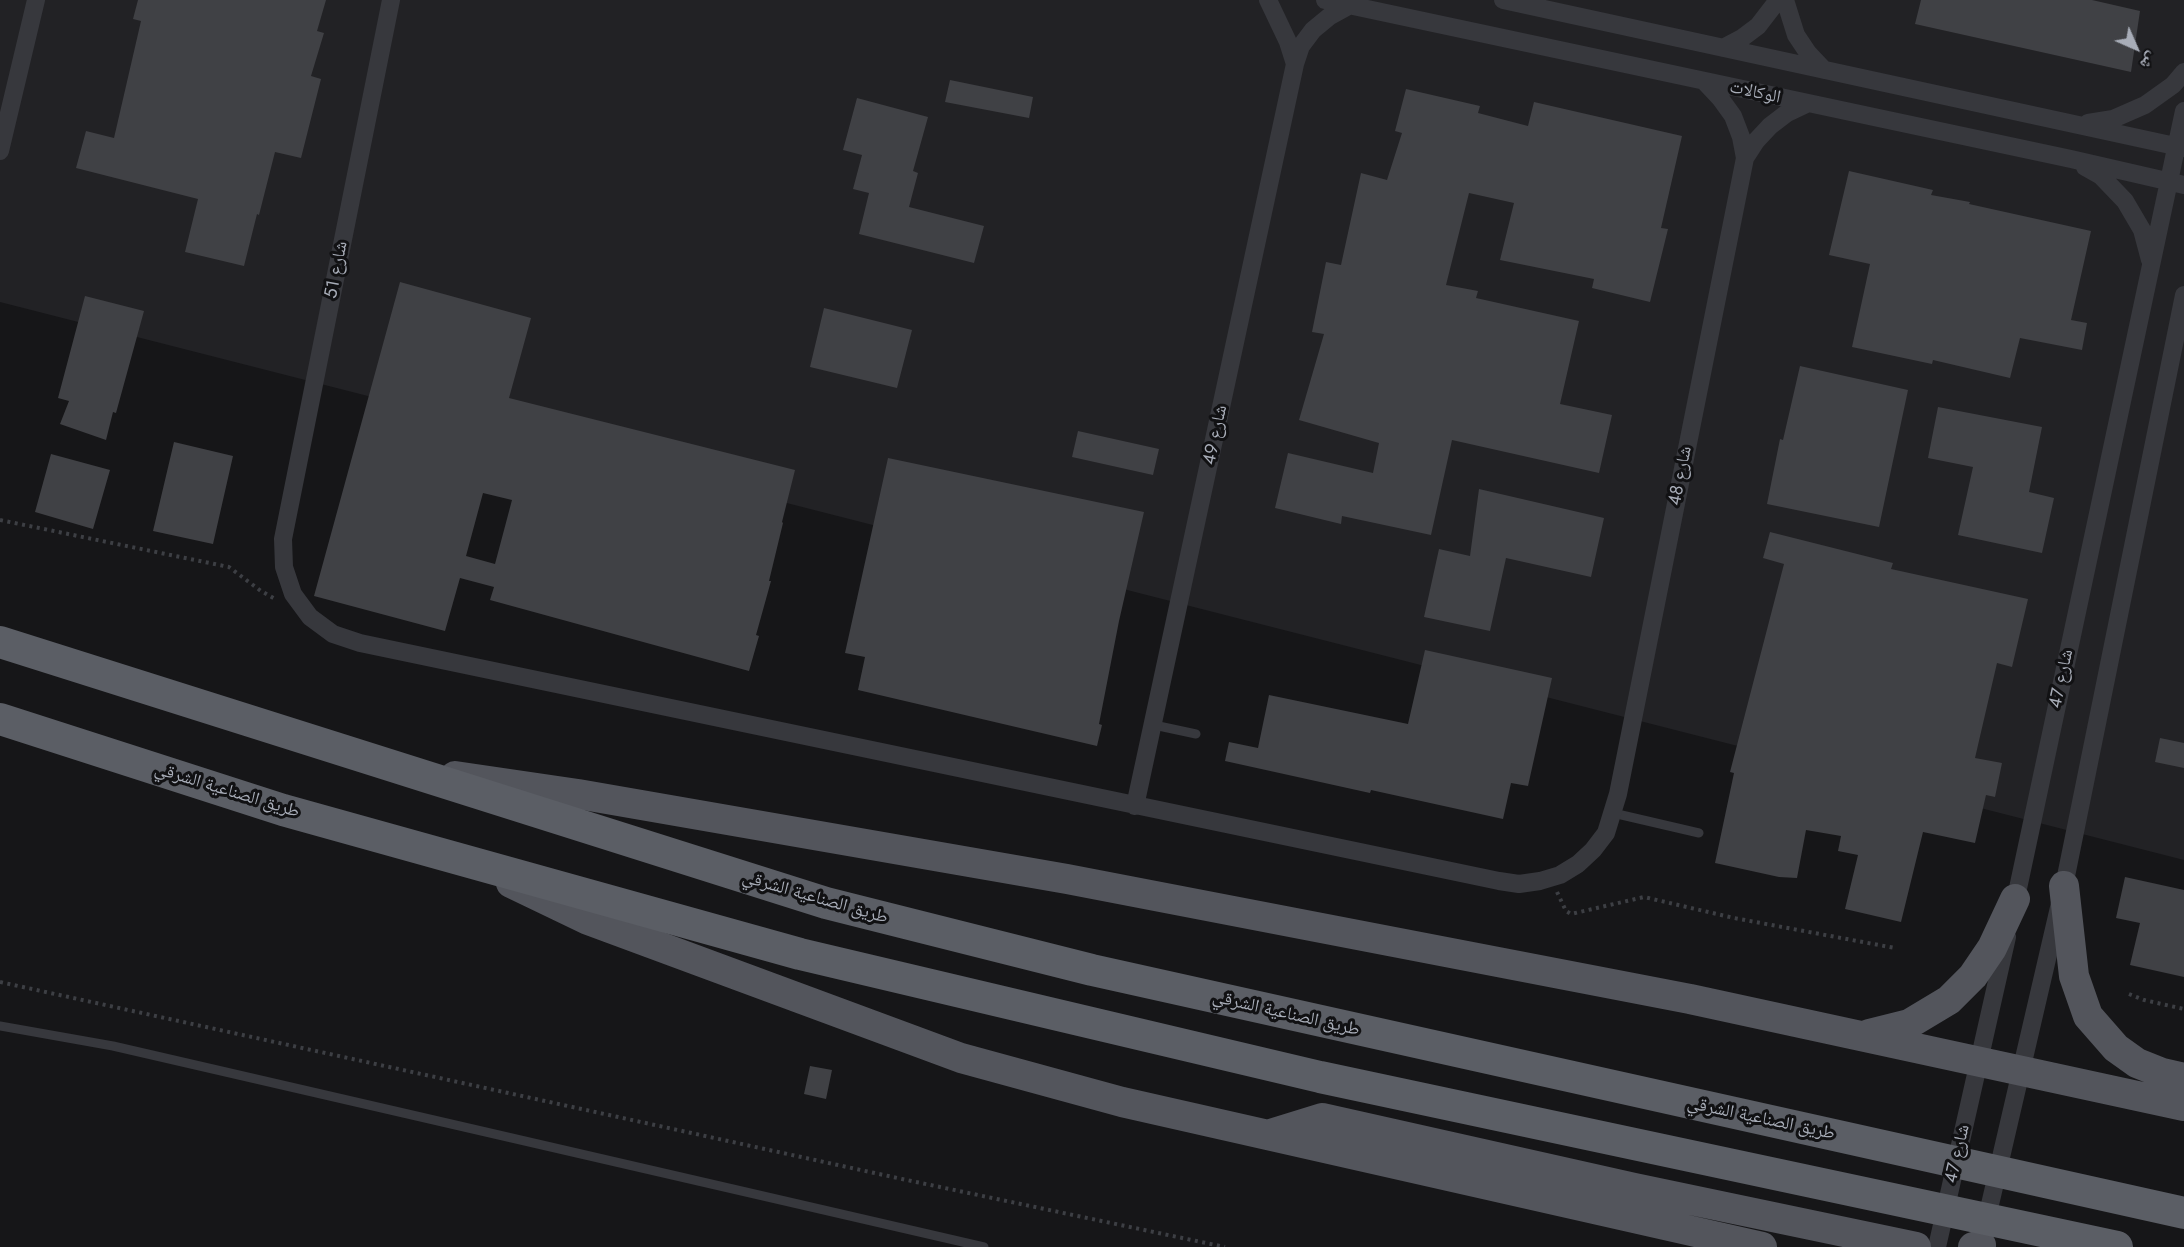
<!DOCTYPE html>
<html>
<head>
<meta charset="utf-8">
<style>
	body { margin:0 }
	#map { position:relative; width:2184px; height:1247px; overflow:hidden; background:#161618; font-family:Jost,"Noto Naskh Arabic",sans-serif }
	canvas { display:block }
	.north { position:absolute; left:2106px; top:18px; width:60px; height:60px; -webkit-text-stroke:4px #111113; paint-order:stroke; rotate:135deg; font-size:16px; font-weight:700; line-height:24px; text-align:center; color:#a8adb8 }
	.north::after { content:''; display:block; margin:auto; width:21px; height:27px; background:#a8adb8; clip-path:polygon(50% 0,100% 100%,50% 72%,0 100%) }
</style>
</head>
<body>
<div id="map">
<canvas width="2184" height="1247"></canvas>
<div class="north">ش</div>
</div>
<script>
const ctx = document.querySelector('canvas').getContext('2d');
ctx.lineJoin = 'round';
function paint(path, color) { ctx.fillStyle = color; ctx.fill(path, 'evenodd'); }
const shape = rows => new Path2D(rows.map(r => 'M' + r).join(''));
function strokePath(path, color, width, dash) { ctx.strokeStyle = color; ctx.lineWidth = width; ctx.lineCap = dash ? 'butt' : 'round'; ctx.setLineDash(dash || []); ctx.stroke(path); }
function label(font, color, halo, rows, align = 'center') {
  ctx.font = font + ' Jost,"Noto Naskh Arabic",sans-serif'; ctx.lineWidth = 6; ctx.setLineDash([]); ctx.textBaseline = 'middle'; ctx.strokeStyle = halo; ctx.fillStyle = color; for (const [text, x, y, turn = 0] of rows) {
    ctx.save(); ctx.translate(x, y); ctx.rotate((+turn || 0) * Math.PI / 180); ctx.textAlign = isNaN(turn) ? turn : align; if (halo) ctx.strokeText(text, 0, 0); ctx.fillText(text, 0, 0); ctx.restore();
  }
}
paint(shape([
	[0,0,2184,0,2184,860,0,302]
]), '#222225');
paint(shape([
	[138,0,326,0,317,31,324,33,311,76,321,79,301,158,275,152,259,215,257,214,244,266,185,252,198,199,76,168,86,131,114,138,141,21,133,19],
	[1921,0,2092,0,2140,11,2131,72,1915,24],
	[950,80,1033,97,1029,118,945,102],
	[1406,89,1480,106,1478,113,1528,126,1534,102,1682,136,1661,228,1668,229,1650,302,1592,288,1594,279,1500,260,1514,203,1469,193,1446,285,1478,291,1476,298,1579,321,1560,404,1612,415,1599,473,1452,440,1431,535,1342,516,1341,524,1275,508,1288,453,1373,473,1379,443,1299,420,1324,334,1312,332,1326,262,1341,265,1361,173,1387,180,1402,133,1395,131],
	[857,98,928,117,913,171,918,173,909,207,984,226,974,263,859,234,869,193,853,189,862,155,843,150],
	[1849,171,1933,190,1931,195,1970,202,1969,204,2091,231,2071,320,2087,323,2082,350,2020,338,2010,378,1933,360,1932,364,1852,347,1870,264,1829,255],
	[400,282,531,318,509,398,795,470,782,522,783,523,769,581,771,581,756,635,759,636,749,671,490,600,494,587,460,578,445,631,314,596],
	[483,493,512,500,495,564,466,556],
	[85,296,144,311,116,413,113,412,106,440,60,424,69,401,58,398],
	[824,308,912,330,897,388,810,367],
	[1800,366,1908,390,1879,527,1767,504,1780,439,1783,440],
	[1938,407,2042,427,2029,492,2054,498,2042,553,1958,535,1973,467,1928,458],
	[1078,431,1159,449,1153,475,1072,457],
	[174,442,233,456,213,544,153,531],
	[51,454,110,470,93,529,35,512],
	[888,458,1144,512,1119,621,1099,724,1102,725,1097,746,858,690,865,657,845,653],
	[1479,489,1604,518,1591,577,1506,558,1490,631,1424,617,1439,549,1470,556],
	[1770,532,1893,563,1891,569,2028,599,2012,667,1997,663,1975,758,2002,763,1995,797,1986,795,1975,843,1923,832,1901,922,1845,909,1858,855,1838,851,1841,836,1806,830,1797,878,1779,877,1715,863,1734,773,1730,772,1784,564,1763,558],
	[1425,650,1552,678,1528,786,1511,783,1503,819,1371,790,1370,793,1225,761,1229,742,1258,748,1269,695,1408,724],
	[2160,738,2184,743,2184,768,2155,762],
	[2125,877,2184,890,2184,977,2130,965,2140,923,2116,918],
	[810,1066,832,1070,826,1099,804,1094]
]), '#404145');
strokePath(shape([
	[0,520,229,567,261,591,275,599],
	[1557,892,1566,911,1571,914,1644,897,1734,918,1895,948],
	[0,982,902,1179,1225,1247],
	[2129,994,2144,1000,2184,1009]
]), '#3d3f44', 4, [3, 4.5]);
strokePath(shape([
	[1154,725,1196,734],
	[1613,813,1699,833],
	[0,1026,113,1046,984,1247]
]), '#37383d', 9);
strokePath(shape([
	[391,0,283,539,284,567,293,594,310,617,333,634,360,643,1499,881,1519,884,1540,881,1560,875,1578,864,1593,850,1606,833,1618,794,1745,158,1756,141,1770,126,1787,113,1806,104],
	[1268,0,1288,42,1295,64],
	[1325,0,2071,159,2184,185],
	[1503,0,2184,148],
	[1785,0,1796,35,1808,53,1824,70],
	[1723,48,1742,38,1758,26,1778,0],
	[1705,82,1720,98,1733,116,1741,137,1745,158],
	[2088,123,2113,119,2145,105,2173,85,2184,72],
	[0,151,36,0],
	[2085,167,2101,176,2125,201,2142,230,2150,260],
	[1135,806,1295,64,1301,46,1313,30,1330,16,1350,5],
	[2014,907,2184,111],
	[1985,1226,2064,886,2184,295],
	[1937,1247,2007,937]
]), '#37383d', 18);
strokePath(shape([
	[455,776,578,794,1067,879,1690,999,2184,1106],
	[511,883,588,920,961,1058,1122,1102,1762,1247],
	[2064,886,2074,976,2088,1016,2116,1048,2137,1063,2162,1073,2184,1078],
	[1869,1034,1909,1024,1949,1000,1973,976,1992,948,2015,899],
	[1267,1135,1322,1118,1634,1188,1916,1247],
	[1973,1247,1981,1245]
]), '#53555c', 30);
strokePath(shape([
	[0,642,826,903,1092,970,2184,1213],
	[0,719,283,810,800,954,1320,1077,2117,1247]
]), '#5b5e65', 32);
label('18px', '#a8adb8', '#111113', [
	["الوكالات",1755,93,12],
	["شارع 51",337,270,-79],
	["شارع 49",1216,435,-78],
	["شارع 48",1681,476,-79],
	["شارع 47",2062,679,-78],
	["طريق الصناعية الشرقي",227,791,17],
	["طريق الصناعية الشرقي",815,898,16],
	["طريق الصناعية الشرقي",1286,1014,13],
	["طريق الصناعية الشرقي",1761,1119,12],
	["شارع 47",1958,1154,-77]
]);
</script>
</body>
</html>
